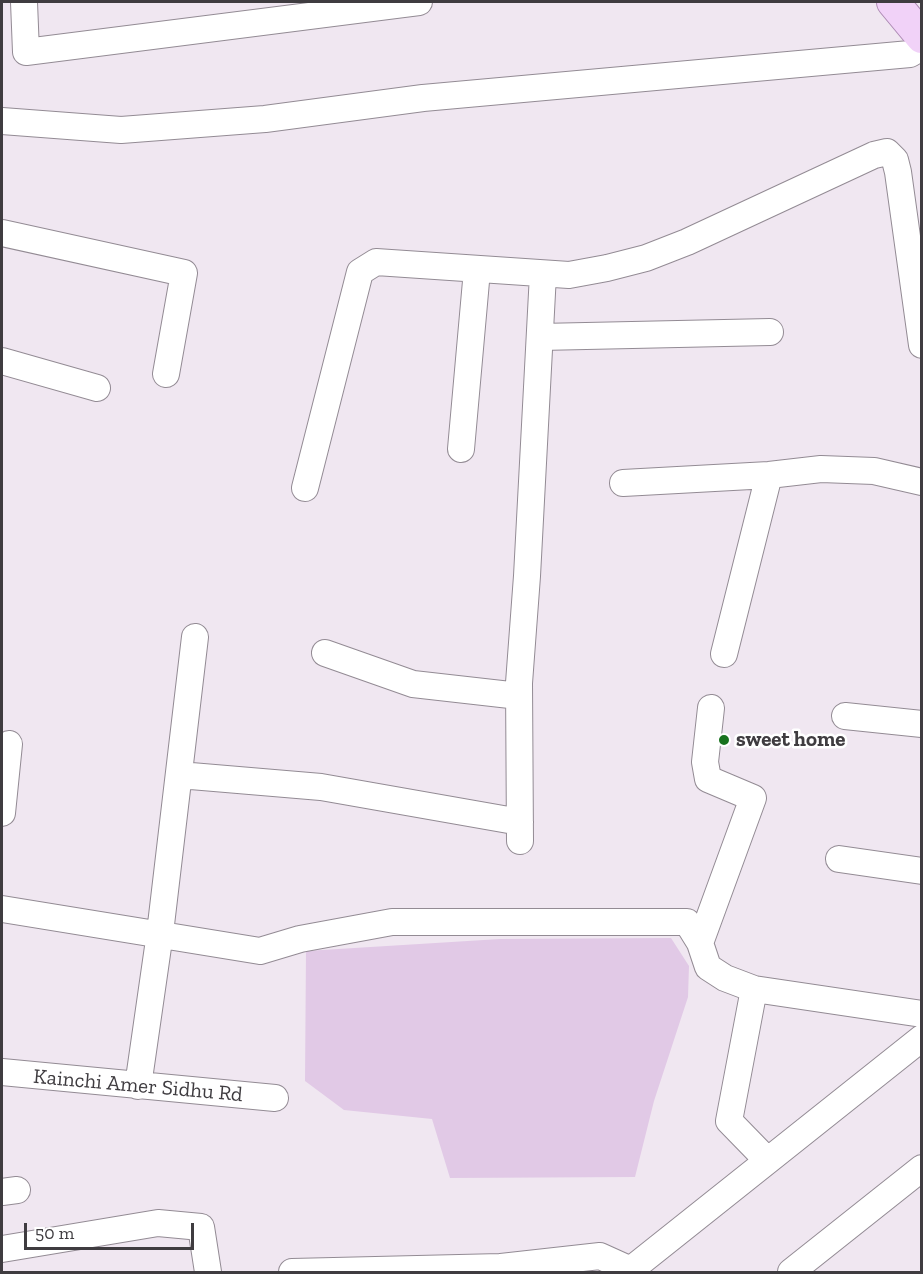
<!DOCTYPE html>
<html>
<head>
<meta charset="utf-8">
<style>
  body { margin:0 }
  #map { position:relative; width:923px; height:1274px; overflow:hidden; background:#f0e7f1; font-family:"Zilla Slab",serif }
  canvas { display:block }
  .frame { position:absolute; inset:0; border:3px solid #3f3c40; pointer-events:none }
  .scale { position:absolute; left:24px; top:1223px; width:170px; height:27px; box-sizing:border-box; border:3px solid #3f3c40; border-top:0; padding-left:8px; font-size:18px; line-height:21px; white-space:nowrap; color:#3f3c40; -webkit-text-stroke:4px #fff; paint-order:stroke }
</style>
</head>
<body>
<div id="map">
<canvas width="923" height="1274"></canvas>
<div class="frame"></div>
<div class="scale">50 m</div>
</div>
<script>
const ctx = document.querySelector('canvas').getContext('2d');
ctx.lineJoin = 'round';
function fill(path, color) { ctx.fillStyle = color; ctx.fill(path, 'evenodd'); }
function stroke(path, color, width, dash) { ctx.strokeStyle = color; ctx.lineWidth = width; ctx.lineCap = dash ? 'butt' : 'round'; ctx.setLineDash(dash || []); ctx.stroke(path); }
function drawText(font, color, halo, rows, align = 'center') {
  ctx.font = font + ' "Zilla Slab",serif'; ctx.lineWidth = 5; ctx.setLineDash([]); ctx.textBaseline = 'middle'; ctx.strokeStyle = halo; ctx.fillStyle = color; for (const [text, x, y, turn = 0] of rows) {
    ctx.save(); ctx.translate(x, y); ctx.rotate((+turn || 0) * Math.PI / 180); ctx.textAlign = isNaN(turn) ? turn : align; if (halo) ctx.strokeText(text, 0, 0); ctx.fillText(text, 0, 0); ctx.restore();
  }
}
fill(new Path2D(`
  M671 938 689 966 688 997 654 1101 635 1177 450 1178 432 1119 344 1110 305 1081 306 951 500 939Z`), '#e1c9e6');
const minor = new Path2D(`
  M24 2 26 52 419 2
  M2 121 121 130 265 119 423 98 910 54 922 47
  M2 233 184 273 166 374
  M540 337 770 332
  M2 361 97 388
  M461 449 477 270
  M623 483 769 475 821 469 874 471 922 482
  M305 488 360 272 376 262 569 275 607 268 646 258 687 242 874 155 887 152 895 160 898 172 922 345
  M325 653 413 684 519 696
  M724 654 769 475
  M845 716 922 724
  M179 775 321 787 520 822
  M2 813 9 744
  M520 841 519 683 527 576 543 274
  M839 859 922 871
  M2 909 260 951 300 939 392 922H687L700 943 708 967 725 978 754 989 922 1014
  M700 943 753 798 708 779 705 762 711 708
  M754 989 729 1121 767 1160
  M2 1072 275 1098
  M138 1086 160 933 195 637
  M2 1192 17 1190
  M2 1249 158 1223 201 1227 208 1272
  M292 1272 501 1267
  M502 1272 501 1267 600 1256 631 1270
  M628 1272 922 1038
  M791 1272 922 1168`);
const major = new Path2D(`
  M893 2 922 37`);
stroke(minor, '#938b94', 28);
stroke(major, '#ad8ab4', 34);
stroke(minor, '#fff', 26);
stroke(major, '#f1d2f8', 32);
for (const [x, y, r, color] of [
  [724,740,6,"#18721e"]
]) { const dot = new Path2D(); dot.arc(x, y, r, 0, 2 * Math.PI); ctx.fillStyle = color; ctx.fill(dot); stroke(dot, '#fff', 2); }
drawText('bold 21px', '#3f3c40', '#fff', [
  ["sweet home",736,740]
], 'left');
drawText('21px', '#3f3c40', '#fff', [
  ["Kainchi Amer Sidhu Rd",138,1086,5]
]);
</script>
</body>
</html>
